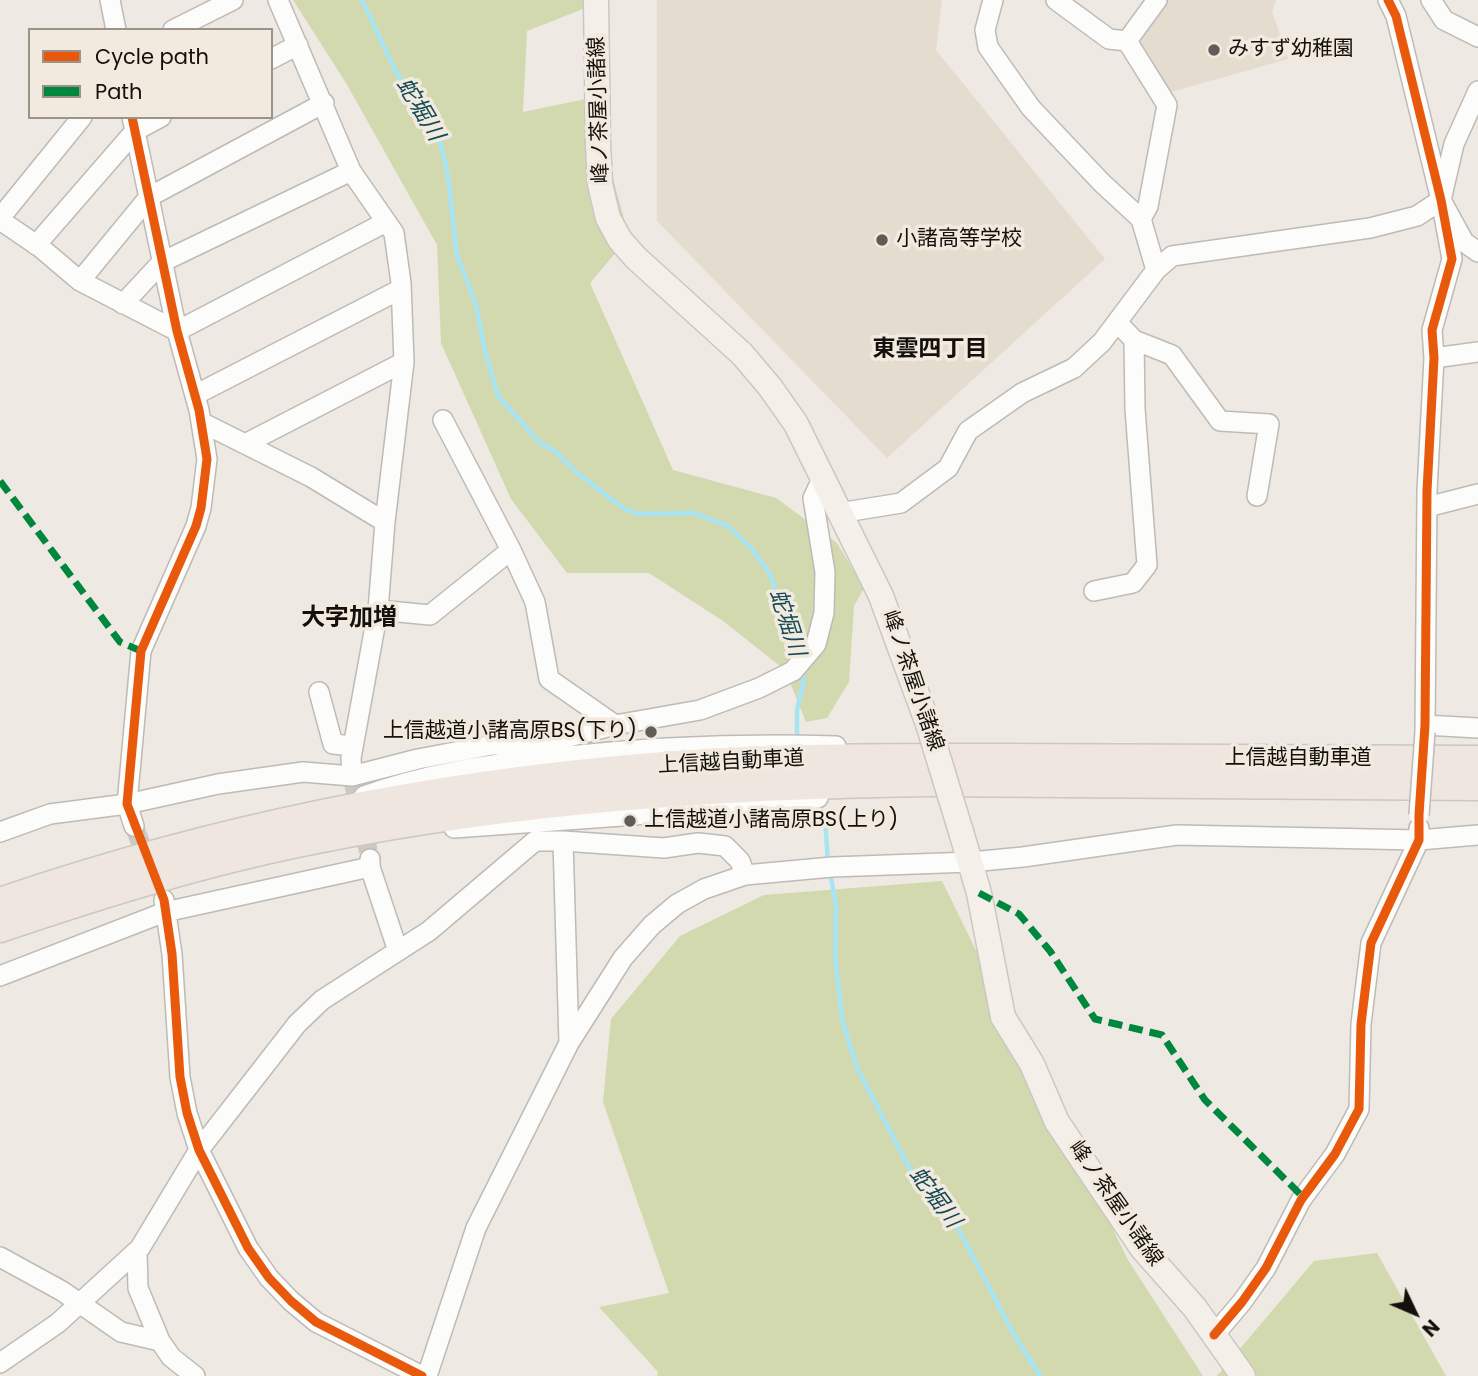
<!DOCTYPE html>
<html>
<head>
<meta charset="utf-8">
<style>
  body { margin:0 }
  #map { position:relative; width:1478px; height:1376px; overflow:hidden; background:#eee9e2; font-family:Poppins,sans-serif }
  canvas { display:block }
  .legend { position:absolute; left:28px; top:28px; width:245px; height:91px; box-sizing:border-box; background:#f2eade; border:2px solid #99938a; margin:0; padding:9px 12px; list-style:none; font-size:21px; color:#14110d }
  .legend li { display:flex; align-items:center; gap:14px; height:35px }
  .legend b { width:35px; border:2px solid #99938a }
  .north { position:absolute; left:1380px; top:1278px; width:70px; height:70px; -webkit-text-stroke:5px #f2eade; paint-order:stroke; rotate:134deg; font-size:19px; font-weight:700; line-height:28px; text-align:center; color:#14110d }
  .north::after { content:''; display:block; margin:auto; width:24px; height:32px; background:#14110d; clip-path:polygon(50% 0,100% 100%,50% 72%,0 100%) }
</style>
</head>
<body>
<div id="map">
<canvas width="1478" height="1376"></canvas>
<ul class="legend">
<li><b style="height:9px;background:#e8590c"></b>Cycle path</li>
<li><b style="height:9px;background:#00873e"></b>Path</li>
</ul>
<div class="north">N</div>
</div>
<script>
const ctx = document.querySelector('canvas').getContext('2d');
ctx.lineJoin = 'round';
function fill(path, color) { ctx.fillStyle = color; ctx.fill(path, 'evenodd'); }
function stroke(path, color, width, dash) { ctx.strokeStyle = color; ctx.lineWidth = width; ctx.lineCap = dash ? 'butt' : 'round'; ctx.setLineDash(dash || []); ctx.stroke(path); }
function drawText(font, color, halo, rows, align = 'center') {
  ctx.font = font + ' Poppins,"Noto Sans JP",sans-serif'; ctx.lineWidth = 7; ctx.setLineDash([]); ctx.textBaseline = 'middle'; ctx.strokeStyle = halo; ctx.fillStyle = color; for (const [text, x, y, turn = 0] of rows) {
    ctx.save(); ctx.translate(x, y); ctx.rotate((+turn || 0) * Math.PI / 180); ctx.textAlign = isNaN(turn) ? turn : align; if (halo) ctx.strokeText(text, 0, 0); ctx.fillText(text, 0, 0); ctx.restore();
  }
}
fill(new Path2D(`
  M657 0H942L936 50 1105 259 887 458 657 221Z
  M1166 0H1276L1272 11 1288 59 1171 92 1136 41Z`), '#e4dccf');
fill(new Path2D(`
  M293 0H606L527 31 523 112 591 98 629 237 590 283 673 470 776 498 837 543 864 588 854 606 849 682 827 718 806 722 785 670 723 621 649 573H567L511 499 441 343 437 245 346 83Z
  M942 881 1128 1260 1203 1376H657L658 1372 599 1307 669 1293 603 1102 611 1019 680 936 764 895Z
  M1377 1253 1446 1376H1217L1314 1261Z`), '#d2d9af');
stroke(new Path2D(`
  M362 0 395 70 441 145 448 176 457 255 476 305 485 351 498 396 540 443 555 451 575 471 623 508 638 514 695 513 728 526 752 549 770 574 797 657
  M797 740V710L804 679 801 669
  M818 804 825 818 828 863
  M830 872 836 906 835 957 842 1019 857 1068 912 1173 952 1217 1013 1333 1040 1376`), '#a8e5f4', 4.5);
stroke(new Path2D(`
  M352 776 370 859
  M134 826 150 867`), '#cdc9c2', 19, [19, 10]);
const minor = new Path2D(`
  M110 0 116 30
  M278 0 351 171 394 233 401 283 404 362 385 522 378 610 351 758 352 776
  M993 0 985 30 988 47 1031 108 1102 183 1141 219 1156 270
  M1056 0 1109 39 1127 41
  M1388 0 1396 16 1441 200 1452 259 1432 330 1434 358 1427 491 1425 732
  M1431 0 1444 20 1478 37
  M173 30 233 0
  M1127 41 1167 105 1148 206 1141 219
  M1127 41 1157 0
  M271 59 298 45
  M1478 91 1454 144 1441 200 1464 242 1478 252
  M132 117 177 331 199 410 207 459 201 508 196 526 141 651 127 804 134 826
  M0 218 82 117
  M0 220 41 248 80 281 177 331 386 222
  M36 245 135 131 161 117
  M80 281 149 197 324 103
  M123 304 162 262 351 171
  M1134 340 1172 355 1220 421 1269 424 1257 496
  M1434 358 1478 352
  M195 395 401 289
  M443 420 511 550
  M201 422 311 477 385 522
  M245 444 404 362
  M1427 507 1478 494
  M839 513 901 503 948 468 968 431 1022 393 1074 368 1102 342 1156 270 1172 256 1370 228 1417 216 1441 200
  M1094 591 1133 583 1147 565 1135 409 1134 340 1117 322
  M378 610 430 615 511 550 535 602 549 679 615 725
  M319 692 333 744 353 746
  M1425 725 1478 728
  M364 796C426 773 492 764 558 757 650 747 743 743 836 746
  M454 828 636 815 818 798
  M0 832 50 814 127 804 218 784 303 772 352 776 418 759 492 745 541 744 615 725 700 710 759 688 793 671 816 644 824 613 825 572 813 498 823 477
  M563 841 569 1043
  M370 859V867L398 951
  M164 900 172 954 180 1077 187 1113 199 1150 248 1248 269 1278 291 1301 316 1322 422 1376
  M0 976 165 912 370 867
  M137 1252 138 1288 160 1341
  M0 1257 62 1291 121 1332 160 1341 171 1357 195 1376
  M1214 1335 1242 1302 1266 1268 1301 1200 1335 1154 1359 1109 1361 1024 1371 943 1419 840V828
  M0 1363 58 1323 140 1248 199 1150 297 1024 322 1000 429 931 535 841H563L664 848 698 843 725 846 740 861 745 875
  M427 1376 476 1228 569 1043 623 958 652 925 677 904 704 889 745 875 832 867 971 862 1023 857 1177 835 1419 840 1478 835`);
const major = new Path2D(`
  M596 0 598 144 600 184 608 218 620 240 636 258 742 354 770 387 796 424 881 596 928 724
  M962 835 979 893 1003 1017 1032 1064 1057 1122 1142 1248 1195 1308 1243 1376`);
const highway = new Path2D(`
  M0 902C211 830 431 785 652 767 767 757 882 758 998 758 1158 758 1318 759 1478 760
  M0 928C103 893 209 860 317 839 518 799 724 785 928 782L1478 786`);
stroke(minor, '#bebab5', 22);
stroke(major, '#cac7c4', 27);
stroke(highway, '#cac7c4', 31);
stroke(minor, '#fcfcfb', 19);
stroke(major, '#f5efea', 24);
stroke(highway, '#efe6df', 28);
const minorBridge = new Path2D(`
  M1419 815 1425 732`);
const majorBridge = new Path2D(`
  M928 724 962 835`);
stroke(minorBridge, '#bebab5', 22, []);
stroke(majorBridge, '#cac7c4', 27, []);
stroke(minorBridge, '#fcfcfb', 19);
stroke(majorBridge, '#f5efea', 24);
stroke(new Path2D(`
  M0 481 120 642 141 651
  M979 893 1019 914 1050 951 1095 1019 1162 1035 1205 1100 1303 1197`), '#00873e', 7, [14, 7]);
stroke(new Path2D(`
  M132 117 177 331 199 410 207 459 201 508 196 526 141 651 127 804 164 900 172 954 180 1077 187 1113 199 1150 248 1248 269 1278 291 1301 316 1322 422 1376
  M1214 1335 1242 1302 1266 1268 1301 1200 1335 1154 1359 1109 1361 1024 1371 943 1419 840V815L1425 725 1427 491 1434 358 1432 330 1452 259 1441 200 1396 16 1388 0`), '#e8590c', 9);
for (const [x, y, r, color] of [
  [1214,50,7,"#605d58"],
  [882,240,7,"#605d58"],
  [651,732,7,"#605d58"],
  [630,821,7,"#605d58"]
]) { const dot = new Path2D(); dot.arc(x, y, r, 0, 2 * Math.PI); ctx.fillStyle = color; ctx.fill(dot); stroke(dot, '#f2eade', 2.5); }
drawText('21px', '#14110d', '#f2eade', [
  ["みすず幼稚園",1228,50],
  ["小諸高等学校",896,240],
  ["上信越道小諸高原BS(下り)",637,732,"right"],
  ["上信越道小諸高原BS(上り)",644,821]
], 'left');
drawText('21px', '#14110d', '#f2eade', [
  ["峰ノ茶屋小諸線",600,110,-92],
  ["峰ノ茶屋小諸線",912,681,71],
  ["上信越自動車道",1298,759],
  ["上信越自動車道",731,763,-3],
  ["峰ノ茶屋小諸線",1115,1204,55]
]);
drawText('italic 23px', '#144956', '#f2eade', [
  ["蛇堀川",419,110,59],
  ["蛇堀川",786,623,72],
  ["蛇堀川",934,1198,53]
]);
drawText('bold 23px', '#14110d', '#f2eade', [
  ["東雲四丁目",930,350]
]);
drawText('bold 24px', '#14110d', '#f2eade', [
  ["大字加増",349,619]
]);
</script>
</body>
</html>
